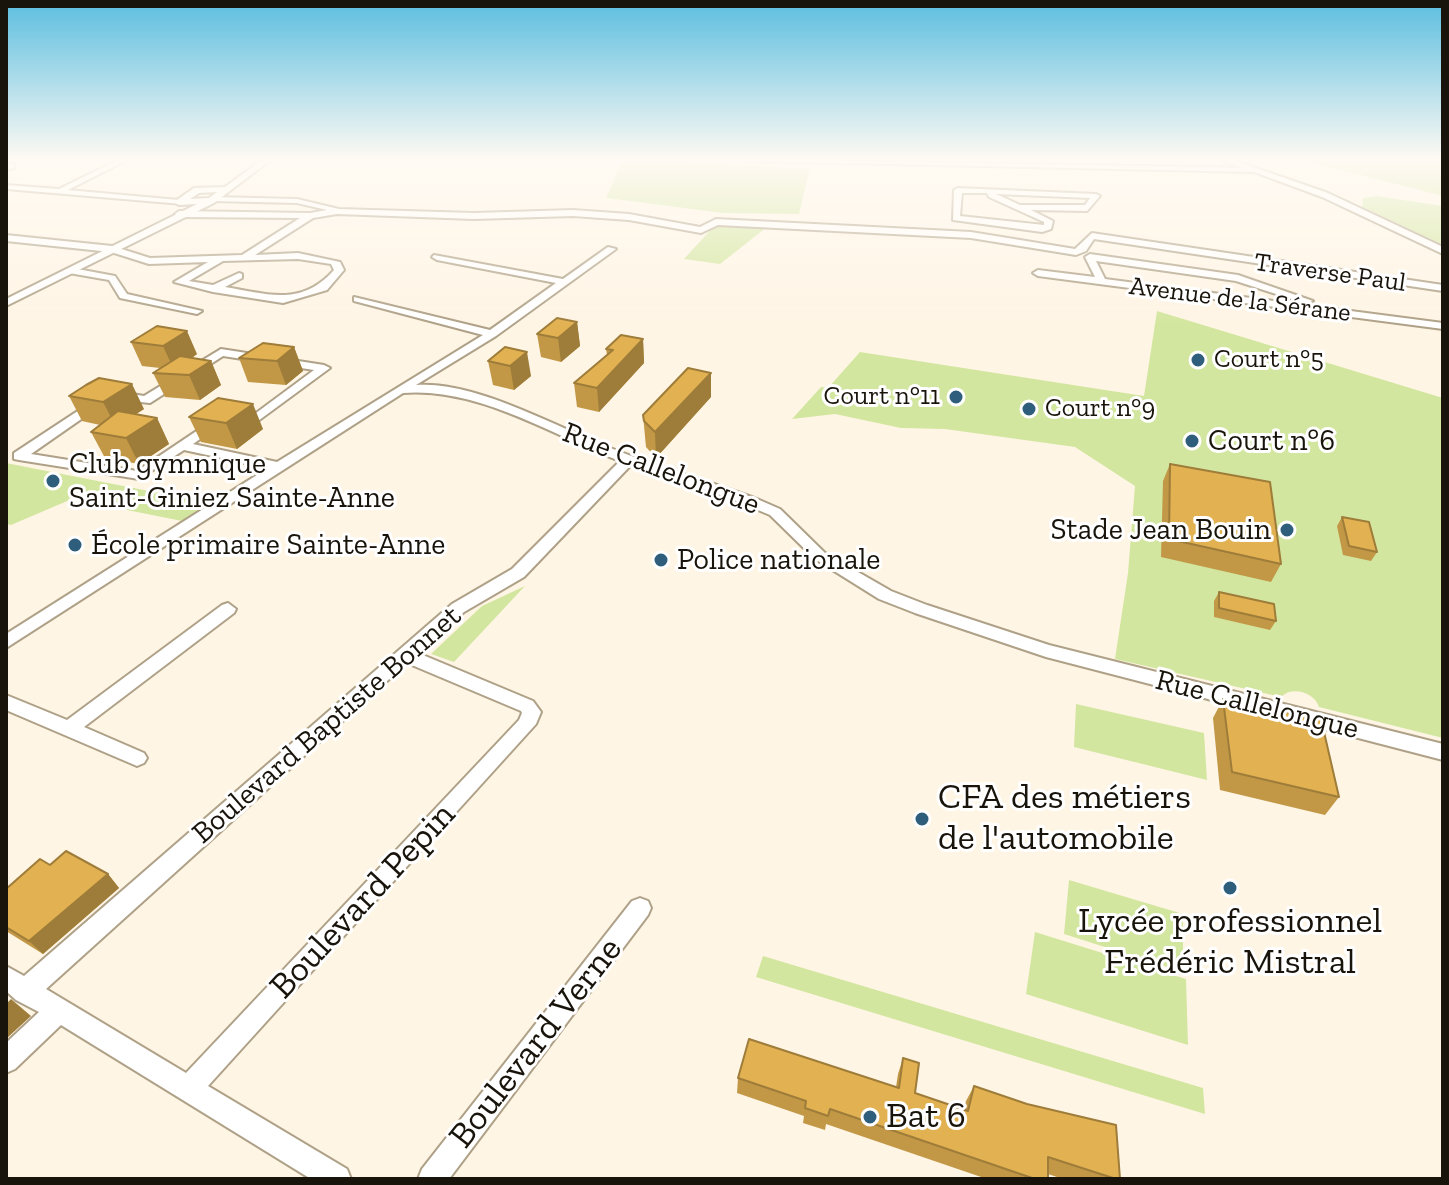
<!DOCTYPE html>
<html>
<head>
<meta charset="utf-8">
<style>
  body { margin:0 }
  #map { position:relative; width:1449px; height:1185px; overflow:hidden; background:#fff5e5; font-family:"Zilla Slab",serif }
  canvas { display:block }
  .frame { position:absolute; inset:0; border:8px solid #19140b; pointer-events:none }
</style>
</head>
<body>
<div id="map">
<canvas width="1449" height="1185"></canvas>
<div class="frame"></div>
</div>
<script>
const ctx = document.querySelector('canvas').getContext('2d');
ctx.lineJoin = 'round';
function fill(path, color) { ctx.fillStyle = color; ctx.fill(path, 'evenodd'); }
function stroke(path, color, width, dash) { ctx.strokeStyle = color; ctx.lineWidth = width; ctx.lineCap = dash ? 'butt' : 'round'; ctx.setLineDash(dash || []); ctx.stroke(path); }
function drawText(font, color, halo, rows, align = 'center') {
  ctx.font = font + ' "Zilla Slab",serif'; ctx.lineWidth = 6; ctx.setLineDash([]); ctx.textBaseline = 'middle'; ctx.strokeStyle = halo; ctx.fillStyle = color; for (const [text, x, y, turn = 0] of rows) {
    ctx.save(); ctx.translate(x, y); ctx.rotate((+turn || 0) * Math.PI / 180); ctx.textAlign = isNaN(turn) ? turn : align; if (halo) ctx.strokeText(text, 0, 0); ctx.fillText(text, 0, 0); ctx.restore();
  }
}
fill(new Path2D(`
  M1298 159H1443V196Z
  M622 161C685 161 747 167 810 168L799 214 723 213 606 198Z
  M1377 196 1443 206V245L1362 207 1363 198Z
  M717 223 767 227 720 264 684 259Z
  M1157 311 1443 398V738L1319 707C1314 692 1292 686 1281 697L1115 659 1128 573 1135 486 1075 447 945 429 901 428 835 414 792 419 821 387 828 388 860 352 1144 396Z
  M6 463 210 503 182 521 72 499 11 525 6 524Z
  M525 586 454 662 431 654 482 606Z
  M1076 704 1204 733 1207 780 1074 747Z
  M1069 880 1183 914V972L1064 934Z
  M1035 932 1186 979 1188 1045 1026 994Z
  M763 956 1203 1088 1205 1114 756 977Z`), '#d3e69f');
const minor = new Path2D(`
  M120 159H129L68 190 179 200 182 204 6 189V185L59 189Z
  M745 159 1254 168 1258 170 1254 172 749 161Z
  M14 164V168L6 170V165Z
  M958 188 1096 194 1100 196 1087 211 1031 210 1053 221 1051 229 1042 232 953 220 954 190ZM962 193H987L989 197 1044 222V225L960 216ZM996 194 1090 198 1085 205H1020Z
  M214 197 297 199 339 209 474 213 573 210 629 214 700 227 716 219 971 232 1075 249 1092 233 1443 285V291L1094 239 1086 251 1076 255 971 238 718 225 701 233 629 220 573 216 474 219 337 214 313 218 255 255 298 253 340 262 344 270 327 290 283 303 213 292 174 282 208 262 149 264 111 252 6 241V235L112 246 150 258 242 255 300 218 179 217 175 214 179 211 310 213 327 210 297 203 211 201ZM298 259 331 264 334 270C301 307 268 294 225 287L242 278V274L239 273 213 285 189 281 223 261Z
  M608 247 616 249 496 336 416 385C475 380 558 428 613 449 660 468 709 481 757 499L780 509 825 553 891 591 927 605 1049 645 1443 744V760L1046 657 915 613 879 599 815 559 770 515 729 498 631 465 524 577 464 612 418 653 533 701 541 712 536 724 208 1086 347 1169 351 1179H311L61 1025 15 1069 6 1073V1043L39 1012 16 1000 6 991V966L24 976 452 604 512 569 620 461C551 435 479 387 403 393L6 648V634L268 468 184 450 139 479 19 460 14 459V453L96 399 100 400V406L31 454 137 471 213 420 219 424 217 427 193 444 277 462 483 335 354 301V297L490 330 556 283 437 260 432 257 434 255 563 279ZM407 663 521 711 522 713 519 720 186 1073 46 989Z
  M1090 254 1238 275 1313 301 1304 303 1236 281 1096 261 1105 279 1443 323V329L1038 276 1033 273 1038 270 1095 277 1085 257Z
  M72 268 115 276 127 294 202 311 197 314 120 298 109 280 69 273V269Z
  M221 349 324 365 330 368 258 421 230 412 236 408 256 413 314 370 223 356 150 403 120 400 114 396 120 392 144 396Z
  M228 603 236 609 234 613 84 727 144 753 147 758 144 763 137 766 130 763 6 710V695L67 720 222 605Z
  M640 898 648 901 651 908 648 915 449 1179H418L422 1169 632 901Z`);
const tertiary = new Path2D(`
  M263 159H272L214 203 6 306V299L197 204 179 205 174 202 194 188 225 187ZM217 192 209 198 190 199 199 193Z
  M1219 159H1230L1328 193 1443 247V254L1322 197Z`);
stroke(minor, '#afa187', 4);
stroke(tertiary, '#afa187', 4);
fill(minor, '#fff');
fill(tertiary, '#fff');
fill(new Path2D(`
  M577 322 580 346 561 362 541 357 537 334Z
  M157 326 197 354 192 358 211 361 221 385 200 400 165 397 153 373 160 368 142 366 131 342Z
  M643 339 644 363 599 412 577 407 574 383 607 355 606 349Z
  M294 347 303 371 286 385 248 382 239 358Z
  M505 347 531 376 514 390 493 385 488 361Z
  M69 396 144 409 136 414 157 418 169 444 139 464 105 458 91 432 100 425 82 421Z
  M711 397 656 458 646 447 643 415Z
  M189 417 263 429 237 449 201 442Z
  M1170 464 1281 564 1271 582 1161 557 1163 481Z
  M1342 517 1377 552 1371 561 1343 555 1337 526Z
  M1219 592 1276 621 1270 630 1214 617V601Z
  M1223 699 1339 797 1325 815 1220 790 1213 718Z
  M50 865 108 874 119 888 43 954 6 931V889Z
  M903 1058 915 1093 964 1110 966 1101 974 1086 1120 1179H1063L1048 1174V1179H987L826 1124 825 1130 803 1123 804 1116 737 1093 738 1078 896 1087 898 1074Z`), '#c29847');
fill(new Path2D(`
  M577 322 580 346 561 362 558 338Z
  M187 331 197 354 174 370 163 346Z
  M643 339 644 363 599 412 597 388Z
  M294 347 303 371 286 385 277 361Z
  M527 352 531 376 514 390 510 366Z
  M211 361 221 385 200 400 189 375Z
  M711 373V397L656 458 655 432Z
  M132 384 144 409 116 427 103 402Z
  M253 404 263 429 237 449 226 423Z
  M157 418 169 444 139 464 126 438Z
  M108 874 119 888 43 954 29 941Z
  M11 999 31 1016 6 1039V1004Z`), '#9e7c39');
const building = new Path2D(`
  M557 318 577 322 558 338 537 334Z
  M157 326 187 331 163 346 131 342Z
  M621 335 643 339 597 388 574 383 613 350 606 349Z
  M263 343 294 347 277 361 239 358Z
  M505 347 527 352 510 366 488 361Z
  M180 356 211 361 189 375 153 373Z
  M688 368 711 373 655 432 644 421 643 415Z
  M99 378 132 384 103 402 69 396 86 385Z
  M218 398 253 404 226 423 189 417Z
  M118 411 157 418 126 438 91 432Z
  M1170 464 1270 482 1281 564 1169 539Z
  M1342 517 1369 522 1377 552 1349 546Z
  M1219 592 1274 604 1276 621 1219 608Z
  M1223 699 1321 719 1339 797 1232 772Z
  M66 851 108 874 29 941 6 927V889L40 859 50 865Z
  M749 1039 899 1088 903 1058 919 1063 915 1093 968 1111 974 1086 1027 1104 1116 1125 1120 1179H1116L1048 1157V1179H1035L830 1109 828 1116 805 1108 806 1101 738 1078Z`);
fill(building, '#e2b152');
stroke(building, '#9e7c39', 2);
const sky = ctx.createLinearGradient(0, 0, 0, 325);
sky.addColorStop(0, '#5bbee0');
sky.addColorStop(0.49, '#fffaf3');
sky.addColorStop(1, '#fffaf300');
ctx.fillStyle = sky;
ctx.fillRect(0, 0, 1449, 325);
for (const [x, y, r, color] of [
  [1198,360,8,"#2e5e7c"],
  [956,397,8,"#2e5e7c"],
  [1029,409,8,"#2e5e7c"],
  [1192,441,8,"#2e5e7c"],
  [53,481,8,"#2e5e7c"],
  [1287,530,8,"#2e5e7c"],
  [75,545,8,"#2e5e7c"],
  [661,560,8,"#2e5e7c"],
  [922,819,8,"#2e5e7c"],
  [1230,888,8,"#2e5e7c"],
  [870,1117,8,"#2e5e7c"]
]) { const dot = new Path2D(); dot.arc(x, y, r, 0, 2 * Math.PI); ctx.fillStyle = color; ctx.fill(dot); stroke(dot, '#fff', 3); }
drawText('26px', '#19140b', '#fff', [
  ["Traverse Paul",1330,273,8],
  ["Avenue de la Sérane",1240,300,7]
]);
drawText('26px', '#19140b', '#fff', [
  ["Court n°5",1214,360],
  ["Court n°11",940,397,"right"],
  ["Court n°9",1045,409]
], 'left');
drawText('30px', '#19140b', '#fff', [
  ["Court n°6",1208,441],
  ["Club gymnique",69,464],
  ["Saint-Giniez Sainte-Anne",69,498],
  ["Stade Jean Bouin",1271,530,"right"],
  ["École primaire Sainte-Anne",91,545],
  ["Police nationale",677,560]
], 'left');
drawText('30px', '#19140b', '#fff', [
  ["Rue Callelongue",661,469,21],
  ["Rue Callelongue",1257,705,14],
  ["Boulevard Baptiste Bonnet",327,725,-41]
]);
drawText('36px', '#19140b', '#fff', [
  ["CFA des métiers",938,798],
  ["de l'automobile",938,839],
  ["Lycée professionnel",1230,922,"center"],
  ["Frédéric Mistral",1230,963,"center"],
  ["Bat 6",886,1117]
], 'left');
drawText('36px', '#19140b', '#fff', [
  ["Boulevard Pepin",363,901,-47],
  ["Boulevard Verne",536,1043,-52]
]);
</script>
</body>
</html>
